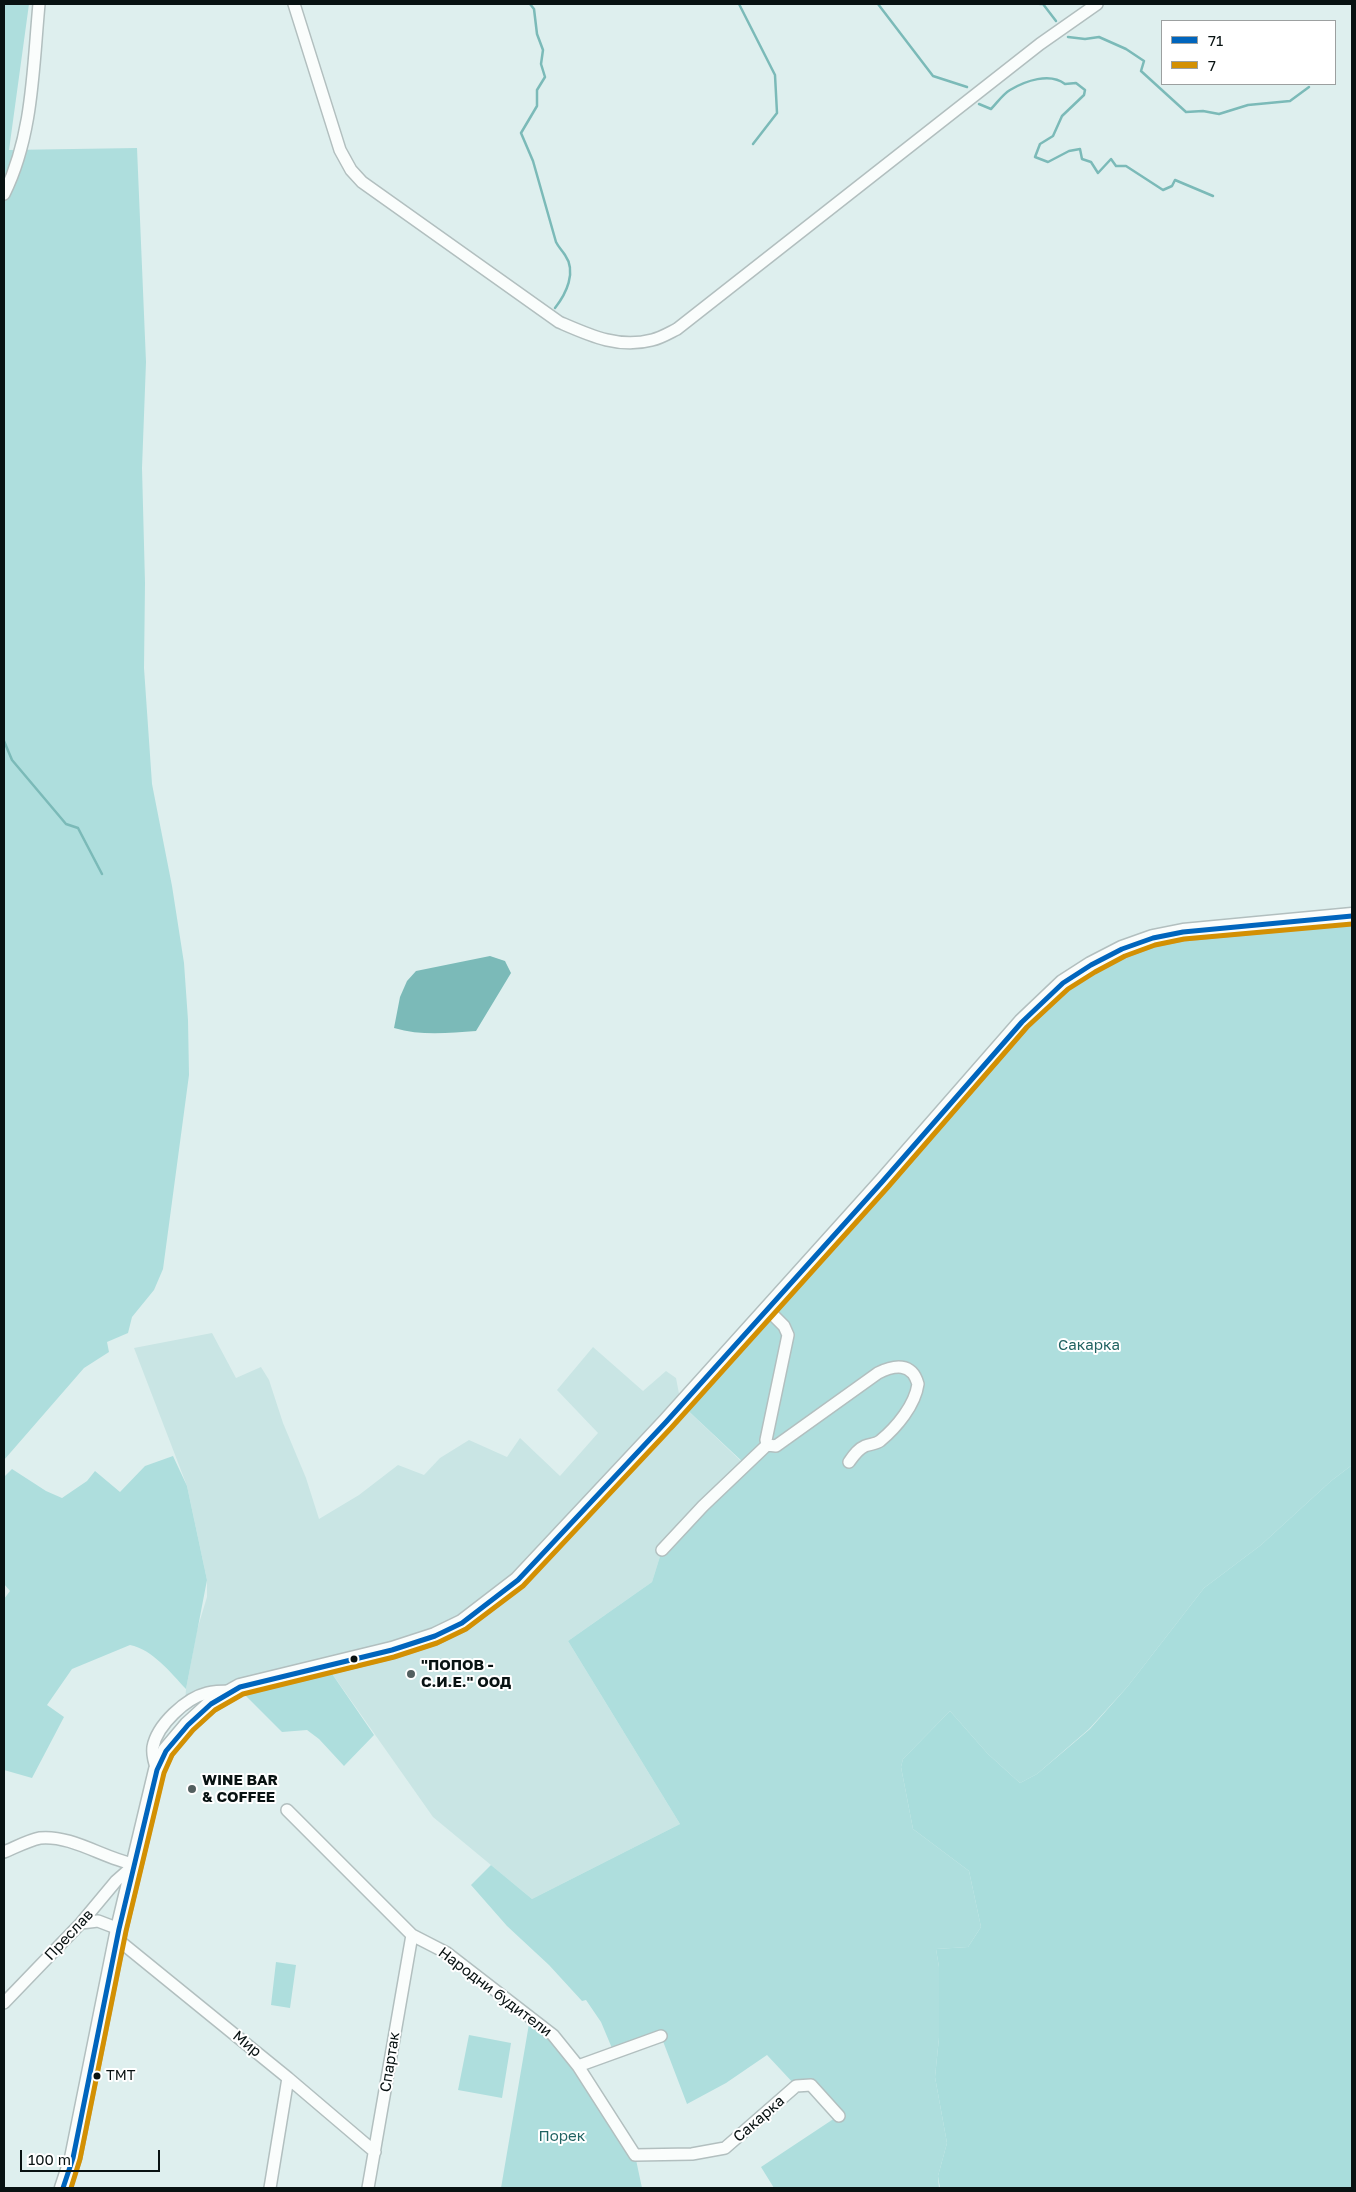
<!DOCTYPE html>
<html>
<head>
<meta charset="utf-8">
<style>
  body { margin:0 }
  #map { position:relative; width:1356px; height:2192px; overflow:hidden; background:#deefee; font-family:"Golos Text",sans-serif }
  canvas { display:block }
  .frame { position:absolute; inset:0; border:5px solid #081212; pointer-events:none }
  .legend { position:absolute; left:1161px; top:20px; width:175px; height:65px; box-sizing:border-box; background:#fff; border:1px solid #9ca0a0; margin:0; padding:6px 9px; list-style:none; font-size:15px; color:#081212 }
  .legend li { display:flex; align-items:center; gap:10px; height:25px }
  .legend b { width:25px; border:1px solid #9ca0a0 }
  .scale { position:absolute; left:20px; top:2150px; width:140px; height:22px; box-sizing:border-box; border:2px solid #081212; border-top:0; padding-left:6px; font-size:15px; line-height:18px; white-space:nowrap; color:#081212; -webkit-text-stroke:4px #fff; paint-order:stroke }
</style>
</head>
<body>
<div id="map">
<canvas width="1356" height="2192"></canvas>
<div class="frame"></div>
<ul class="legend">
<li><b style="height:6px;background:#0065bd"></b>71</li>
<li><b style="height:6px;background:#d39003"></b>7</li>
</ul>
<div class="scale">100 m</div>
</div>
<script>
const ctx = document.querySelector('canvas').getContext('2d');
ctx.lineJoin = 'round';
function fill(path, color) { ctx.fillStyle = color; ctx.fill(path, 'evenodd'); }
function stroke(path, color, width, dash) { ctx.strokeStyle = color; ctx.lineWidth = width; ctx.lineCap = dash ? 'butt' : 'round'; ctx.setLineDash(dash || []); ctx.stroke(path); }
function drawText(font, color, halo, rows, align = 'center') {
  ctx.font = font + ' "Golos Text",sans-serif'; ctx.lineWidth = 4; ctx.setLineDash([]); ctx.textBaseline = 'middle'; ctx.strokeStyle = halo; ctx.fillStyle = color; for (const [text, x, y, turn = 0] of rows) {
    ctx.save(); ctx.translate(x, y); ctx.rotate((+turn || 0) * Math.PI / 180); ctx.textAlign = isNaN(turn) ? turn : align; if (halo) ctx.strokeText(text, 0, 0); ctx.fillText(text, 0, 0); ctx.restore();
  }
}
fill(new Path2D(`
  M212 1333 236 1378 261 1367 269 1380 283 1423 306 1478 319 1519 359 1495 398 1465 424 1475 440 1458 469 1440 507 1457 520 1438 560 1476 598 1433 557 1390 593 1347 643 1391 666 1371 676 1378 681 1404 746 1466 662 1550 652 1582 568 1641 680 1824 532 1899 433 1817 326 1665 185 1705 186 1689 197 1630 207 1597V1580L187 1486 134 1348Z`), '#c9e5e4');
fill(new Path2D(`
  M4 4H29L9 150 137 148 146 362 142 468 145 583 144 668 152 784 172 886 184 963 188 1020 189 1075 163 1269 154 1290 132 1317 128 1333 107 1342 109 1352 84 1368 4 1460Z
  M1352 916V1465L1331 1481 1261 1545 1204 1588 1128 1686 1089 1729 1037 1774 1020 1783 988 1754 950 1711 903 1759 901 1767 913 1829 969 1871 981 1927 968 1947 936 1949 939 1967V2038L935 2077 947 2143 938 2176 939 2188H774L761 2167 838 2116 811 2085 796 2086 767 2055 726 2083 687 2104 661 2036 614 2053 601 2022 586 2000 582 2001 549 1965 507 1926 471 1885 491 1865 532 1899 680 1824 568 1641 652 1582 662 1550 746 1465 681 1404 1063 983 1153 938Z
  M173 1456 187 1486 207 1580 186 1689C171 1673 152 1649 130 1645L72 1669 47 1705 64 1717 32 1778 4 1770V1599L10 1591 4 1584V1477L12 1469 46 1491 62 1498 87 1481 95 1471 120 1492 145 1466Z
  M326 1665 374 1735 344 1766 319 1739 307 1730 282 1732 243 1693Z
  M276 1962 296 1965 290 2008 271 2005Z
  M530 2018 553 2035 635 2155 642 2188H501Z
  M469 2035 511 2043 502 2098 458 2090Z`), '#aededd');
fill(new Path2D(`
  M1352 1465V2188H940L938 2176 947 2143 935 2077 939 2038V1967L936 1949 968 1947 981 1927 969 1871 913 1829 901 1767 903 1759 950 1711 988 1754 1020 1783 1037 1774 1090 1729 1128 1686 1204 1588 1261 1545 1331 1481Z`), '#a9dddc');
fill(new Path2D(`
  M490 956 505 961 511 973 476 1031C448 1033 421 1036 394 1028L400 997 407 981 416 971Z`), '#7bbab8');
stroke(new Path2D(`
  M530 4 534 9 537 34 543 50 541 64 545 77 537 90V106L521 133 533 161 556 242C559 248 562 250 565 255 577 272 566 294 555 308
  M739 4 775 75 777 113 753 144
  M878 4 933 76 967 87
  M1040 4H1043L1056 21
  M1068 37 1085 39 1099 37 1126 49 1144 61 1141 71 1186 112 1203 111 1219 114 1248 105 1290 101 1309 87
  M979 104 991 109C997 103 1003 94 1010 90 1025 81 1050 72 1065 84L1076 83 1085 90 1084 95 1062 116 1053 136 1040 144 1035 157 1048 162 1069 151 1080 149 1082 159 1091 162 1098 173 1111 159 1116 166H1126L1163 190 1172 186 1175 180 1213 196
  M4 741 12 760 66 824 78 828 102 874`), '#7bbab8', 2.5);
const street = new Path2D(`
  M294 4 340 150 351 170 362 182 559 322C589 335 618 349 652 340 661 338 669 333 677 329L1040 44 1097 4
  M4 194C33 136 33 67 39 4
  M766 1308 784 1326 788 1335 766 1440 767 1445
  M767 1445 776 1446 878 1373C894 1365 912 1362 918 1384 915 1405 897 1427 880 1441 876 1444 870 1444 865 1446 858 1449 854 1455 849 1462
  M662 1550 703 1506 767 1445
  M157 1770C154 1762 152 1755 153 1747 157 1725 186 1698 207 1693 215 1691 223 1691 231 1691
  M287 1810 412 1935 447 1953 553 2035 578 2066 635 2155 692 2154 725 2148 796 2086 811 2085 839 2116
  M4 1852C14 1848 29 1840 40 1838 72 1835 103 1858 133 1864
  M81 1923 98 1921 119 1929
  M117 1939 288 2078 375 2152
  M4 2003 81 1923 116 1881 133 1866
  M578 2066 661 2036
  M270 2188 288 2078
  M368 2188 412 1935`);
const secondary = new Path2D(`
  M63 2188 73 2158 119 1929 157 1770 166 1751 188 1725 211 1704 233 1691 240 1687 392 1650 435 1636 462 1623 518 1580 666 1422 882 1182 1022 1022 1063 983 1091 965 1122 949 1153 938 1183 932 1352 916`);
stroke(street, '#b2bfbf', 14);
stroke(secondary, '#b2bfbf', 19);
stroke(street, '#fafdfc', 11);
stroke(secondary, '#fafdfc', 16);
stroke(new Path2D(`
  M63 2188 73 2158 119 1929 157 1770 166 1751 188 1725 211 1704 240 1687 392 1650 435 1636 462 1623 518 1580 666 1422 882 1182 1022 1022 1063 983 1091 965 1122 949 1153 938 1183 932 1352 916`), '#0065bd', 5);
stroke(new Path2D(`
  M71 2188 80 2159 126 1931 164 1773 172 1755 193 1730 215 1710 243 1694 394 1657 437 1643 466 1629 523 1586 672 1427 888 1187 1027 1027 1068 989 1095 972 1125 956 1155 945 1184 939 1352 924`), '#d39003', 5);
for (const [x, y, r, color] of [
  [354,1659,4.5,"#081212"],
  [411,1674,5,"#535f5f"],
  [192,1789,5,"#535f5f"],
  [97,2076,4.5,"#081212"]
]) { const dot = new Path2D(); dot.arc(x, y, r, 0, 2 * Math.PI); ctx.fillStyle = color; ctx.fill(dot); stroke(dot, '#fff', 2); }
drawText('14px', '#081212', '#fff', [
  ["ТМТ",106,2076]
], 'left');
drawText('15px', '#216362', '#fff', [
  ["Сакарка",1089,1345],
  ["Порек",562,2136]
]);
drawText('bold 15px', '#081212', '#fff', [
  ["\"ПОПОВ -",421,1665],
  ["С.И.Е.\" ООД",421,1682],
  ["WINE BAR",202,1780],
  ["& COFFEE",202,1797]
], 'left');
drawText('15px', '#081212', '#fff', [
  ["Преслав",69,1935,-47],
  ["Народни будители",495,1992,37],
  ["Мир",247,2044,39],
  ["Спартак",390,2062,-81],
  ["Сакарка",759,2119,-41]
]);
</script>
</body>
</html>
